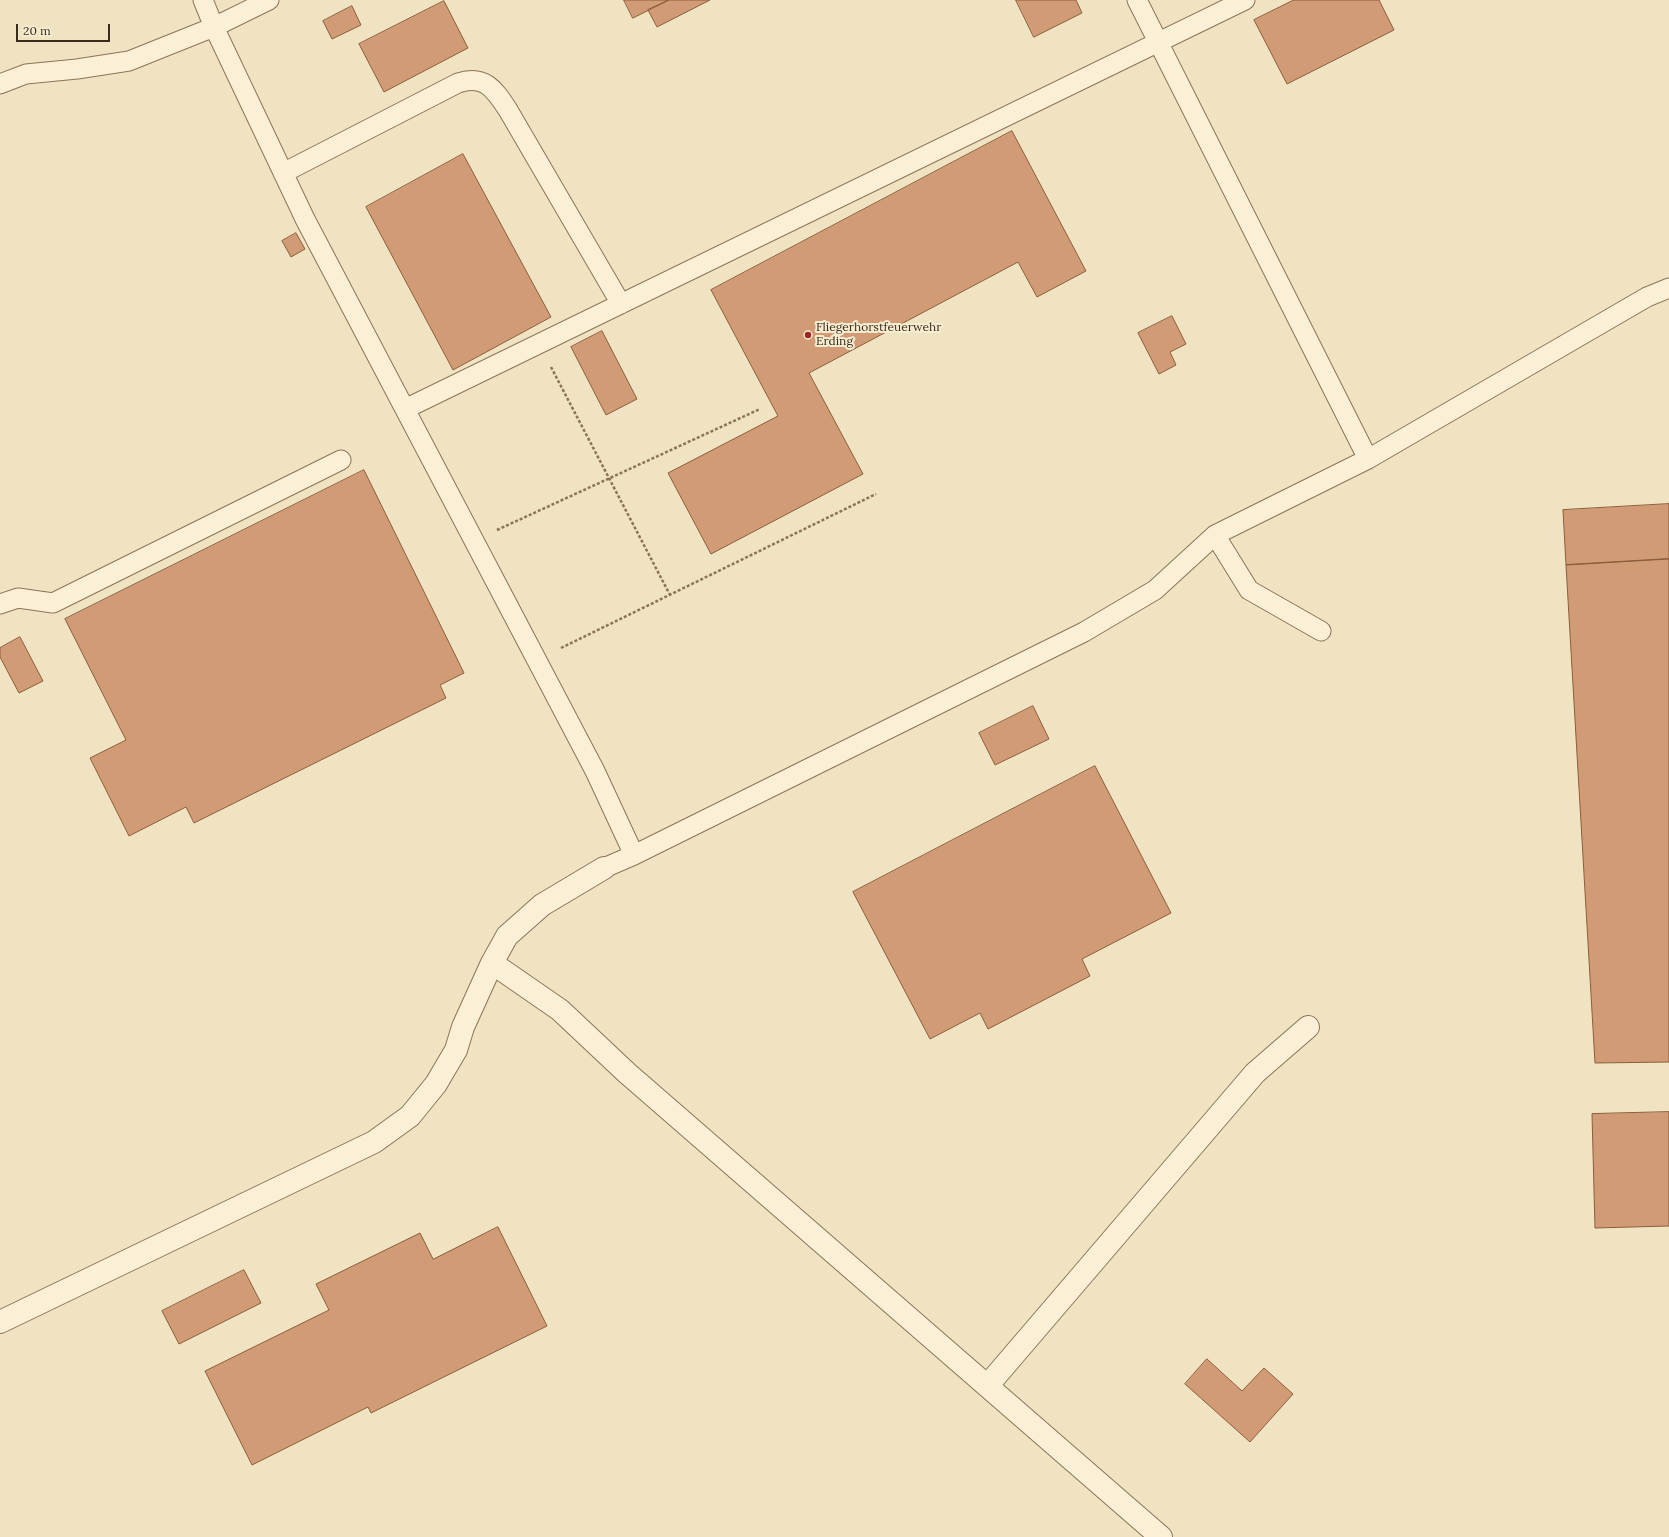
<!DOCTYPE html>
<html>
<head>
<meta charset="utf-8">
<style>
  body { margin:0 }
  #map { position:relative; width:1669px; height:1537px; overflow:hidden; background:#f0e3c1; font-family:Lora,serif }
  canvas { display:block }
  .scale { position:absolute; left:16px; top:24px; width:94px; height:18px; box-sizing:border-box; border:2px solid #3a2b1d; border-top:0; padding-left:5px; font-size:12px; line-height:14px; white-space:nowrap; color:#3a2b1d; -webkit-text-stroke:3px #f7edd1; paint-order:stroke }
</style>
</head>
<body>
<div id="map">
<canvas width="1669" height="1537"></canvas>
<div class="scale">20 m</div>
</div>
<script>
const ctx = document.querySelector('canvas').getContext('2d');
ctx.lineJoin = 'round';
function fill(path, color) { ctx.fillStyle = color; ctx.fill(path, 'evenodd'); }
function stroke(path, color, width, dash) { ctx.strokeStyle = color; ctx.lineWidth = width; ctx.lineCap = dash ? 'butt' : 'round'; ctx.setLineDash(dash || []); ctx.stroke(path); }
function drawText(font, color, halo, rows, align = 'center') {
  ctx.font = font + ' Lora,serif'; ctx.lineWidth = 4; ctx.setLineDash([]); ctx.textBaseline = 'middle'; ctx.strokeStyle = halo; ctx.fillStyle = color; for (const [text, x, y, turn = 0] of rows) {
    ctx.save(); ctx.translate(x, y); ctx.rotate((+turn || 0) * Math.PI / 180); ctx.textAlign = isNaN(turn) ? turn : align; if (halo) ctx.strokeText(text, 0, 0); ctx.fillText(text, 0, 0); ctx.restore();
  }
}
const building = new Path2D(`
  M624 0H669L633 18Z
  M669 0H710L657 27 648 10Z
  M1016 0H1076L1082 13 1034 37Z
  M1294 0H1379L1394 30 1287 84 1254 20Z
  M444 1 468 48 384 92 359 44Z
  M352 6 361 25 332 39 323 21Z
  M1012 131 1086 271 1037 297 1018 262 809 373 863 474 711 554 668 473 778 416 711 290Z
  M463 154 551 317 453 370 366 207Z
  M296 233 305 249 291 257 282 241Z
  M1172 316 1186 344 1170 352 1176 365 1159 374 1138 333Z
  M602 331 637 399 606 415 571 347Z
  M364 470 464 673 440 685 446 698 194 823 186 807 129 836 90 758 126 740 65 619Z
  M1669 504V559L1566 565 1563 510Z
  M1669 559V1062L1595 1063 1566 565Z
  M20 637 43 681 19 693 0 657V648Z
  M1033 706 1049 739 995 765 979 733Z
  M1095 766 1171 913 1082 959 1090 976 988 1029 980 1013 930 1039 853 892Z
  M1669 1112V1226L1595 1228 1592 1114Z
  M498 1227 547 1326 371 1413 368 1407 252 1465 205 1371 329 1310 316 1284 420 1233 433 1259Z
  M244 1270 261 1303 179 1344 162 1311Z
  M1207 1359 1242 1391 1264 1368 1293 1394 1250 1442 1185 1384Z`);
fill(building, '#d19c75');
stroke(building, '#8c5d3c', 1);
const service = new Path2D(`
  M203 0 214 27 269 0
  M1137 0 1368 459
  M0 84 26 74 77 69 129 61 214 27 305 219 595 771 634 855 1084 632 1155 590 1215 535 1368 459 1647 297 1669 288
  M283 173 458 83C485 74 495 90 508 110L621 304
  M405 409 1245 0
  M1215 535 1249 590 1321 631
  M0 604 18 598 53 603 341 460
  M604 868 634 855`);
const minor = new Path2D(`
  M492 963 507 936 542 905 604 868
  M0 1322 374 1142 410 1116 436 1084 456 1050 463 1027 492 963 560 1010 627 1073 1161 1537
  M988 1385 1255 1073 1308 1027`);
stroke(service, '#8b7458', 21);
stroke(minor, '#8b7458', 24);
stroke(new Path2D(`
  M551 367 670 595
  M497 530 760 409
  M561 648 876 494`), '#8b7458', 2.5, [3, 2]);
stroke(service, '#fbf0d5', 19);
stroke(minor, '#fbf0d5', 22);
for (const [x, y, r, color] of [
  [808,335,4,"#9d2524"]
]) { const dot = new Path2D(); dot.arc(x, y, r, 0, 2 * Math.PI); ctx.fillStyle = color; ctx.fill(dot); stroke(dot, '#f7edd1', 1.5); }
drawText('12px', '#3a2b1d', '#f7edd1', [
  ["Fliegerhorstfeuerwehr",816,328],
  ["Erding",816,342]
], 'left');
</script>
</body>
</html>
